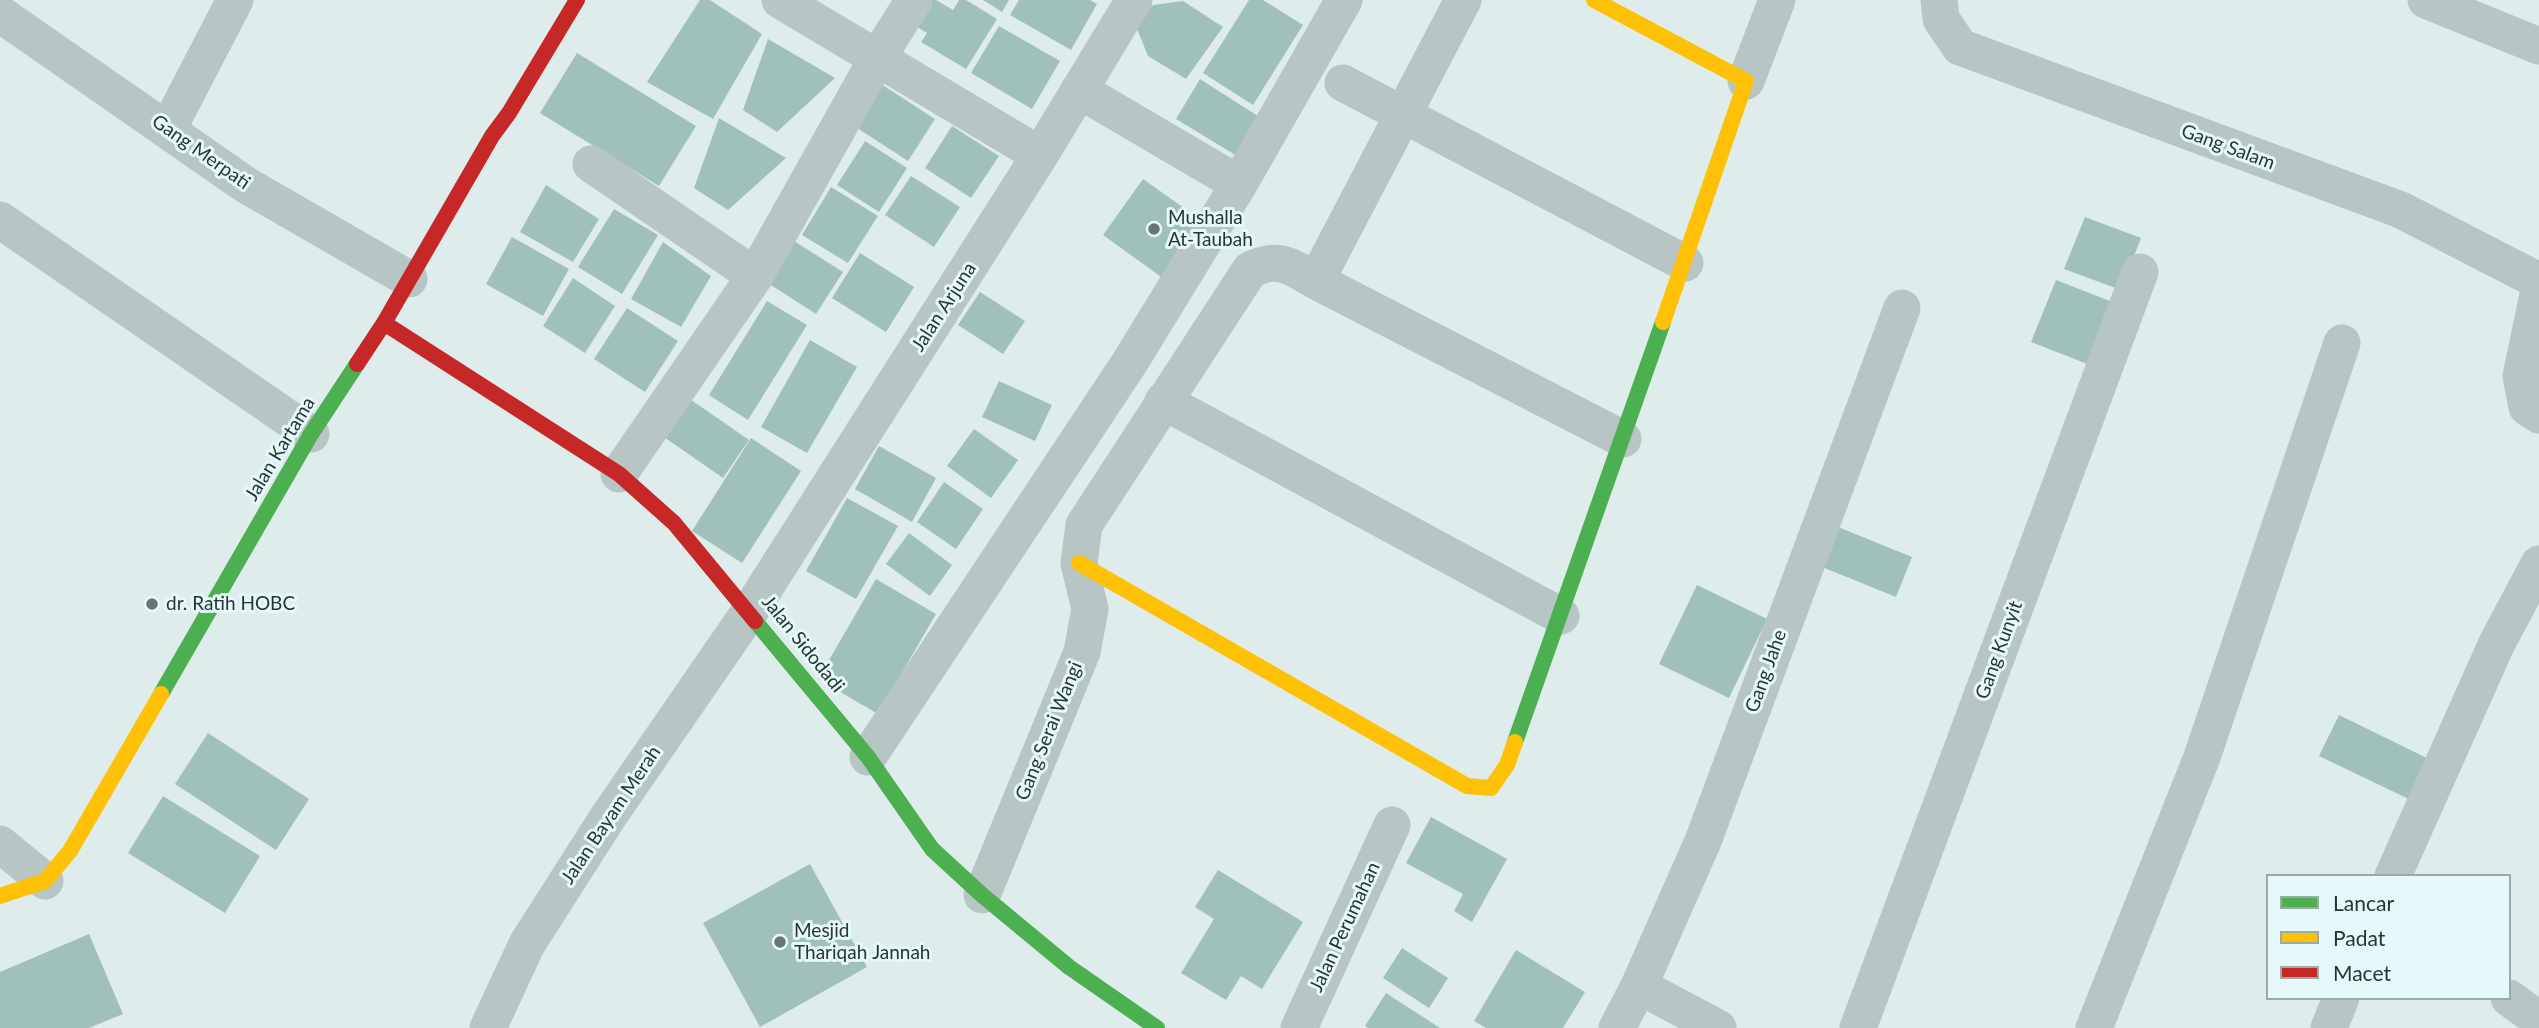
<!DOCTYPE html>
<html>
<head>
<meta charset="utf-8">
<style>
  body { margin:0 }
  #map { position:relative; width:2539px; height:1028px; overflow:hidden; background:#dfecec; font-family:Lato,sans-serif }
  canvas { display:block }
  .legend { position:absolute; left:2266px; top:874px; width:245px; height:126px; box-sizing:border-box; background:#e5f8fa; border:2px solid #9aa; margin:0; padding:9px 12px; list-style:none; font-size:21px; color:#263633 }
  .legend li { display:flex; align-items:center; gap:14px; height:35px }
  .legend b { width:35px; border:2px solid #9aa }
</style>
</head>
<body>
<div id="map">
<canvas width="2539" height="1028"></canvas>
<ul class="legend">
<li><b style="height:9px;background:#4caf50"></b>Lancar</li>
<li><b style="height:9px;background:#ffc107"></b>Padat</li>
<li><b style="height:9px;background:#c62828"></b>Macet</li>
</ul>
</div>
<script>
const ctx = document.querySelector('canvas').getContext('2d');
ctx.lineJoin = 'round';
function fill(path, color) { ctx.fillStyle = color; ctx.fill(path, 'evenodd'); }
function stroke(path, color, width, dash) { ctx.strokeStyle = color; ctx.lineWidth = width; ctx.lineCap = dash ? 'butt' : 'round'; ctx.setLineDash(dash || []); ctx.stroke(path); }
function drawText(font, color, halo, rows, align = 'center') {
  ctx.font = font + ' Lato,sans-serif'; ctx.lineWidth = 6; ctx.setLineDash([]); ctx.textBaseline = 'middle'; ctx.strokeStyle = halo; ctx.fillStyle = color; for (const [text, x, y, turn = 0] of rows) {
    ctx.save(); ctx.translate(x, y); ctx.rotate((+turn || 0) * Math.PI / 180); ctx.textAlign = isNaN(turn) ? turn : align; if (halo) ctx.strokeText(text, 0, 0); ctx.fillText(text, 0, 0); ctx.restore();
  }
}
fill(new Path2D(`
  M700 0H710L762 34 713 119 647 82Z
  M915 0H936L953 10 959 0H966L997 19 966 69 921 42 927 33 904 19Z
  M983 0H1009L1002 12Z
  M1019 0H1090L1097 4 1071 50 1010 15Z
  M1249 0H1263L1303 25 1253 105 1203 73Z
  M1183 1 1223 27 1186 79 1148 56 1135 24 1153 5Z
  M999 26 1060 61 1032 109 971 73Z
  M768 39 835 78 777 132 743 110Z
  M577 53 696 126 659 186 540 113Z
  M1200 79 1261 118 1237 156 1176 119Z
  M881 84 935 119 908 161 854 126Z
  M719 118 786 158 728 210 694 188Z
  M952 126 999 156 971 198 925 168Z
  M865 141 907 168 879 212 837 185Z
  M911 176 960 207 934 247 885 215Z
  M1143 179 1205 223 1164 279 1103 235Z
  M546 185 599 219 573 262 520 232Z
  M831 187 878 216 848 263 802 235Z
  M614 209 658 235 622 294 578 267Z
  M2085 217 2141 238 2121 290 2064 269Z
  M786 236 843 272 816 314 760 278Z
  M512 237 569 269 543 316 486 284Z
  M663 242 711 276 681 327 631 299Z
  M860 253 914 287 886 332 832 298Z
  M573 278 615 306 585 353 543 326Z
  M2056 280 2115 303 2090 365 2031 342Z
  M980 292 1025 321 1003 354 958 325Z
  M767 301 807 325 748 420 709 395Z
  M627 308 678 341 645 392 594 359Z
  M810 340 857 367 807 453 761 427Z
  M999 381 1052 405 1035 441 982 417Z
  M687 397 749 440 723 478 661 435Z
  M974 429 1018 460 991 498 947 466Z
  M751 438 801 471 742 563 692 531Z
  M879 446 936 478 912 522 855 489Z
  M944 482 983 509 956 549 917 522Z
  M847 498 898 526 856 599 806 571Z
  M1838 527 1912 557 1896 597 1822 567Z
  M909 533 952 565 930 596 886 564Z
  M876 579 936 614 878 714 818 679Z
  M1697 585 1767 619 1729 698 1659 664Z
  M2339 715 2437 763 2417 803 2319 756Z
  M208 733 309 799 276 850 175 784Z
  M163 796 260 856 225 913 128 853Z
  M1431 817 1507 859 1472 922 1454 911 1463 894 1406 863Z
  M810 864 867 967 760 1027 703 923Z
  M1218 870 1303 922 1262 989 1241 976 1226 1000 1181 973 1214 919 1195 907Z
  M89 934 123 1014 89 1028H0V972Z
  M1402 948 1448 978 1429 1008 1383 978Z
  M1516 950 1585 992 1563 1028H1486L1474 1021Z
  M1386 993 1440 1028H1368L1365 1026Z`), '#a0c1ba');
stroke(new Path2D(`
  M780 0 1040 155
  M1939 0 1941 19 1960 47 2401 210 2539 281
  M2426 0 2539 46
  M0 14 246 185 409 279
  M1746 81 1777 0
  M1343 83 1685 263
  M1079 90 1239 184
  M168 129 235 0
  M591 164 755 276
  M0 220 311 434
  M1316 281 1623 439
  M2539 290 2521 376 2527 407 2539 415
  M1163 401 1561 616
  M619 474 755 276 878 57 914 0
  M868 757 1130 362 1239 184 1344 0
  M0 844 45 881
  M2393 876 2497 643 2539 564
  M982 895 1082 652 1090 609 1079 563 1084 525 1250 270C1278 256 1291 266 1316 281L1463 0
  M1639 986 1718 1028
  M2509 998 2539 1020
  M488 1028 527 944 608 817 750 611 1040 155 1134 0
  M1299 1028 1392 825
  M1617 1028 1639 986 1703 841 1902 308
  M1858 1028 2140 272
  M2094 1028 2202 757 2342 343
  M2329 1028 2341 998`), '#b8c5c5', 37);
stroke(new Path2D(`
  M755 621 868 757 932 849 982 895 1069 967 1157 1028
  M161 694 311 434 357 364
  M1515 742 1663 322`), '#4caf50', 16);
stroke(new Path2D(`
  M1594 0 1746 81 1663 322
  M1079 563 1467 786 1491 788 1507 765 1515 742
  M0 896 45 881 70 851 161 694`), '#ffc107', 16);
stroke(new Path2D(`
  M384 323 619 474 674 523 755 621
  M357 364 384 323 492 136 509 113 577 0`), '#c62828', 16);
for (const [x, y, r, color] of [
  [1154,229,7,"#677674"],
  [152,604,7,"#677674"],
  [780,942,7,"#677674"]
]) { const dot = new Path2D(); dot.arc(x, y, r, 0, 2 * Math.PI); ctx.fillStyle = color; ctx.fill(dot); stroke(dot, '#e5f8fa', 2.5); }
drawText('19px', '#263633', '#e5f8fa', [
  ["Gang Salam",2228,147,20],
  ["Gang Merpati",201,152,35],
  ["Jalan Arjuna",944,307,-57],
  ["Jalan Kartama",280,449,-59],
  ["Jalan Sidodadi",803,644,51],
  ["Gang Kunyit",1999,650,-70],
  ["Gang Jahe",1766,671,-70],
  ["Gang Serai Wangi",1049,731,-68],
  ["Jalan Bayam Merah",611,815,-56],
  ["Jalan Perumahan",1345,927,-65]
]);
drawText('19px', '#263633', '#e5f8fa', [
  ["Mushalla",1168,218],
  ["At-Taubah",1168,240],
  ["dr. Ratih HOBC",166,604],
  ["Mesjid",794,931],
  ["Thariqah Jannah",794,953]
], 'left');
</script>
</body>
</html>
